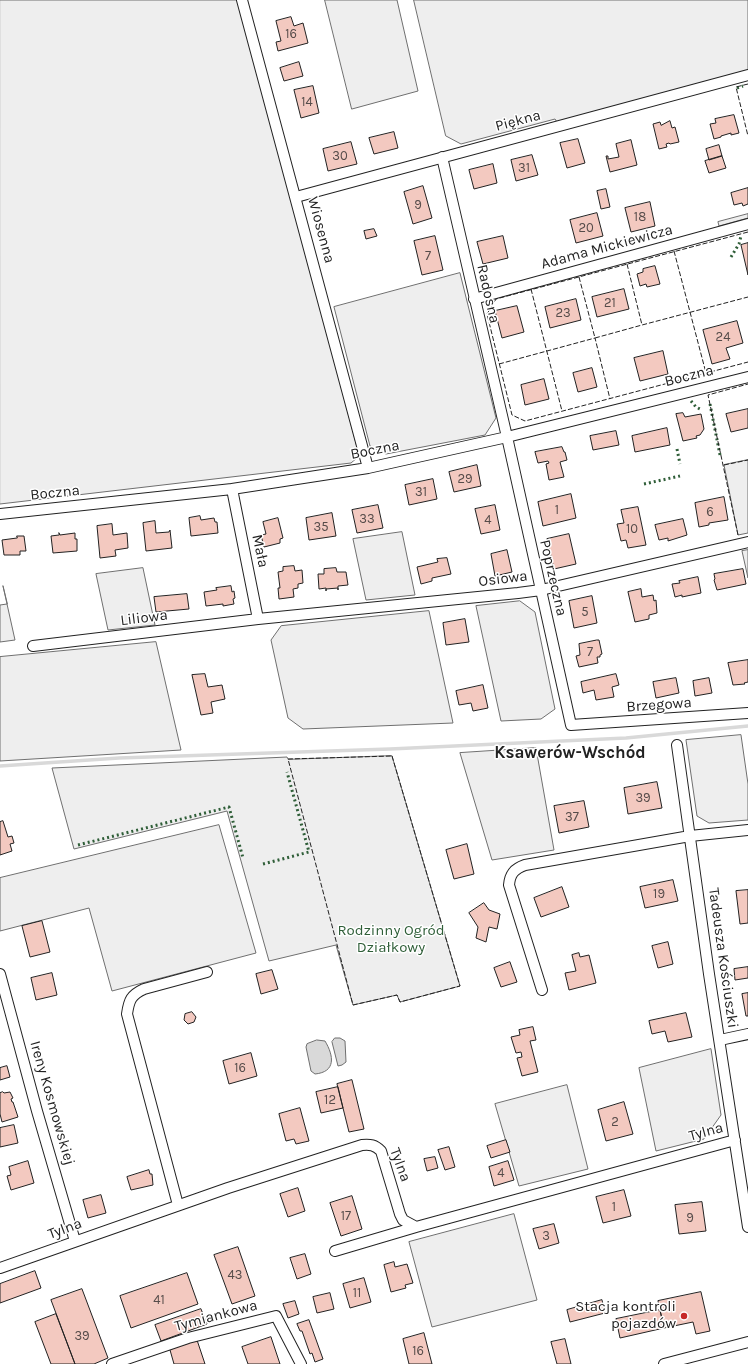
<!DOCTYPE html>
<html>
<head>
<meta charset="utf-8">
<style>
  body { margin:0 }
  canvas { display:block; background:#fff }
</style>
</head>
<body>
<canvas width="748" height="1364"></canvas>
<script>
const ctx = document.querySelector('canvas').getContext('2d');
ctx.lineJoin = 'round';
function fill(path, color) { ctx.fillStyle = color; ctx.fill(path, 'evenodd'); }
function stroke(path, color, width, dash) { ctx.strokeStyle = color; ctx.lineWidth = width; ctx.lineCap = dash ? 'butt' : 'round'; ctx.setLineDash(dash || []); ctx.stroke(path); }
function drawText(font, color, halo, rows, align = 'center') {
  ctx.font = font + ' Karla,sans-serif'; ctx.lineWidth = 3; ctx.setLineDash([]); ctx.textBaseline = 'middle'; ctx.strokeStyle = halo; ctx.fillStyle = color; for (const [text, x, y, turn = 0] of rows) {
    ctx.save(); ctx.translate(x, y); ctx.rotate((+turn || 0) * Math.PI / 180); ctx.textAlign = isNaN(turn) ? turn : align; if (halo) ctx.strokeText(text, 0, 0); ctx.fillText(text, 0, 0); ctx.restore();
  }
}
const green = new Path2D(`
  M0 0H240L358 451V457L351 463 0 504Z
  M325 0H397L418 91 352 109Z
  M414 0H748V71L557 122 555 119 461 144 446 136Z
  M748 214V218L719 226 718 222Z
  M460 273 496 418 485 435 386 454 370 446 334 307Z
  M748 460V533L738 535 724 465Z
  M402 532 415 595 366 600 353 539Z
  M748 550V578L742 551Z
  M143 568 155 625 108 630 96 574Z
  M3 586 15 640 0 642V605L7 604Z
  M520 601 535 612 555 709 541 719 501 721 476 606Z
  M429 611 453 723 303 729 288 718 271 640 281 626Z
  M156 642 181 750 0 761V657Z
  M741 735 748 784V820L709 823 697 816 686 740Z
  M536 748 554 850 492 860 460 753Z
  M392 756 460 986 400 1002 397 995 353 1005 336 945 269 961 227 811 74 849 52 768 287 757 288 759Z
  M219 825 256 953 112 991 89 908 0 931V878Z
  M711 1049 721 1115 704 1139 656 1151 639 1068Z
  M567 1085 588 1169 519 1186 495 1104Z
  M514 1214 537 1300 432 1327 409 1242Z`);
fill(green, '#eee');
stroke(green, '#6f6f6f', 1);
const water = new Path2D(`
  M335 1038H340L345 1041 346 1062 342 1065 338 1066 332 1042Z
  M317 1040 325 1041C334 1056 336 1072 315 1074L311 1071 306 1047 307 1044Z`);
fill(water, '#d9d9d9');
stroke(water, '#6f6f6f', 1);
stroke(new Path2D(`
  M0 766 119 758 390 749 626 738 748 726`), '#d9d9d9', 3.5);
const building = new Path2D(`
  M291 17 294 26 303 23 308 43 278 51 276 42 281 41 276 21Z
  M299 62 303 76 284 81 280 68Z
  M313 86 319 113 301 118 294 90Z
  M734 115 739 133 731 135V133L721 136V137L714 139 710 124 716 123 715 119Z
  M670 121 672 128 675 127 679 142 670 144 669 143 666 144 667 147 659 149 653 124 660 122 661 125Z
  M394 132 398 148 374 154 369 138Z
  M578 139 585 163 567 168 560 143Z
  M631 140 637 165 610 172 606 156H608V159L619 157 616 144Z
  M351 142 357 164 328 171 323 149Z
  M719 145 722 156 709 160 706 149Z
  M532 155 538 175 516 181 511 160Z
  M722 156 726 168 709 173 705 161Z
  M493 164 497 183 474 189 469 170Z
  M423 186 432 218 413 224 404 192Z
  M748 188V204L743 206 742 203 734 205 731 193Z
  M606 189 610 207 601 209 597 191Z
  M650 202 655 226 631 232 625 208Z
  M597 213 603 236 576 243 570 220Z
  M374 229 377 236 366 239 364 231Z
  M435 236 443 270 422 275 414 241Z
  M503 236 508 258 483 264 477 242Z
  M748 243V275L741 245Z
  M655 266 660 284 647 287 646 284 640 286 637 274 643 272V269Z
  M624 289 629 309 597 317 592 297Z
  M576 299 581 320 550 328 545 307Z
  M517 306 524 332 502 338 495 311Z
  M737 321 743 343 726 348 730 359 712 364 703 330Z
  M663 351 668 374 640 381 634 358Z
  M592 368 597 387 578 392 573 373Z
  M544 379 549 399 525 405 521 385Z
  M748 409V428L731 432 726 414Z
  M683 413 685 417 701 414 704 429 700 435 696 436 697 438 683 441 676 414Z
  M667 428 670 445 635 452 632 436Z
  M616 431 619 445 593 450 590 436Z
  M562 447 564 452H565L567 460 560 462 564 477 549 480 546 464 549 463 548 461 538 463 535 452Z
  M477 465 481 486 454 492 449 472Z
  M433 479 437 499 409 505 405 485Z
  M571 494 576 518 543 526 538 502Z
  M724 497 728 520 709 523V525L699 527 695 503Z
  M378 505 383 528 357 533 352 510Z
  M495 505 500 530 481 534 475 509Z
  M638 507 646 545 628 548 626 540 621 541 617 524 624 523 621 510Z
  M332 513 336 536 309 540 306 518Z
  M200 516 201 520 214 518 215 522H217L218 533 191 536 189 518Z
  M278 518 283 538 280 539V543L264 547 261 535 266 534 263 522Z
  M683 519 687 535 668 541V538L659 540 655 525Z
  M155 521 156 533 169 532 170 530 172 548 146 551 143 523Z
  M112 524 113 535 127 533 128 548 115 550 116 556 100 558 97 526Z
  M59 533 60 535 75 533V539H77V551L53 553 51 536 59 535Z
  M569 534 576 564 554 569 547 539Z
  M17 536H24L26 551H20V555H4L2 540 17 538Z
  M507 550 512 572 495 576 491 554Z
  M447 558 451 574 432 578V581L421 584 417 567 438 562 437 559Z
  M294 566 295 571 302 570 303 583 298 584V588L293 589 294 597 279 599 278 588H280L278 572 283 571V567Z
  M336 568 337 572H346L348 585 338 586V590V588L326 589V591V588L319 589 318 574H324V569Z
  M743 569 746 584 717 590 714 580 715 579 714 574Z
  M698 577 701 593 682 597V595L675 597 672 584 680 583 679 581Z
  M231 586 232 592 234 591 235 598 233 599 234 604 223 606V604L206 606 204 592 217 590 216 588Z
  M641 589 642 597 653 595 654 601 656 600 657 613 649 615V619L635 622 628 592Z
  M187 594 189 609 156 612 154 597Z
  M592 596 597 623 574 628 569 601Z
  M465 619 469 642 446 645 443 623Z
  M597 640H599L602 654 600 655V657H597L598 663 579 667 576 656 580 655 579 644Z
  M748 660V682L744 683 745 684 733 685 728 663Z
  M205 674 208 687 222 685 225 699 211 702 213 713 201 715 192 675Z
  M616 674 619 685 612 687 614 697 596 700 594 690 583 693 581 682Z
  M676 678 679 693 656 698 653 682Z
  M709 678 712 693 695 696 693 681Z
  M483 685 488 708 473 711 471 703 459 705 456 691Z
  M657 782 662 808 628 814 624 788Z
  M584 801 589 827 559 833 554 806Z
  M3 821 8 837 12 836 14 843 10 844 12 851 0 855V822Z
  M467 844 474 874 454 879 446 850Z
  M673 880 678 901 645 908 640 887Z
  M562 887 569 907 541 917 534 898Z
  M748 890V923L740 924 736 891Z
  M484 903 489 910 500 914 497 929 489 927 486 942 476 938 478 927 469 913Z
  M42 921 50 952 30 957 22 926Z
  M668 942 673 964 658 968 652 946Z
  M579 953 580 957 589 955 596 983 569 990 565 973 576 971 572 955Z
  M510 962 517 982 501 987 494 968Z
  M748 967V978L735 980 734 969Z
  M272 970 278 989 261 994 256 974Z
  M52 973 57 995 36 1000 31 978Z
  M748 993V1016H746L742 994Z
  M192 1012 196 1017 194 1022 188 1024 184 1020 185 1014Z
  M686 1013 692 1037 668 1042 665 1031 652 1034 649 1021Z
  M533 1027 536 1040 530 1041 538 1072 522 1076 517 1058 522 1057 521 1052 516 1053 511 1037 520 1035 519 1030Z
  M251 1053 257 1076 229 1084 223 1061Z
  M7 1066 10 1077 0 1080V1068Z
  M352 1080 364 1129 349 1132 337 1084Z
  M338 1087 343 1108 321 1113 316 1092Z
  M3 1092 4 1093 10 1092 13 1098 11 1099 12 1102H13L18 1117 2 1122 0 1114V1093Z
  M624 1102 633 1134 606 1141 598 1110Z
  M300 1108 309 1141 296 1144 294 1139 286 1141 279 1114Z
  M14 1125 18 1143 0 1147V1128Z
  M506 1140 510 1152 491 1158 487 1146Z
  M449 1147 455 1167 445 1170 438 1150Z
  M435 1157 438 1168 427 1171 424 1159Z
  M28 1161 34 1183 11 1190 7 1176 11 1175 9 1167Z
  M508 1161 514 1180 494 1186 489 1167Z
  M149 1170 150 1174H152L153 1185 131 1190 127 1177Z
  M298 1188 305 1211 288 1217 280 1194Z
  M624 1190 631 1216 603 1223 596 1197Z
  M101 1195 106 1213 88 1218 83 1200Z
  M352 1196 362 1229 341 1236 330 1203Z
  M702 1202 706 1231 679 1234 675 1205Z
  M554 1224 559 1243 539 1249 533 1229Z
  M238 1247 255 1296 232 1304 214 1255Z
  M305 1254 311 1274 297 1279 290 1258Z
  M394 1262 395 1267 407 1264 413 1283 405 1285 406 1288 391 1292 384 1265Z
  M35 1271 41 1288 0 1303V1284Z
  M187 1273 198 1304 131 1328 120 1296Z
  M364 1278 371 1302 350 1308 343 1284Z
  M82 1289 108 1358 94 1364H75L51 1300Z
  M701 1292 710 1331 696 1334 693 1322 664 1328 658 1301Z
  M330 1293 334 1309 317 1313 313 1297Z
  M602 1300 605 1313 570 1322 567 1310Z
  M295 1301 299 1314 288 1318 283 1304Z
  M201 1309 207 1324 161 1341 155 1325Z
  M660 1310 664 1328 620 1338 616 1319Z
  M56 1314 75 1364H51L35 1322Z
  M309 1320 323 1359 315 1362 312 1353 310 1354 302 1331H300L297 1324Z
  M424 1333 432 1364H409L403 1339Z
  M271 1337 280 1364H248L242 1347Z
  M565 1339 571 1364H557L551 1342Z
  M197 1340 205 1364H174L170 1350Z`);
fill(building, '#f3c9c0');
stroke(building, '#222', 1);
const minor = new Path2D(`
  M242 0 368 468
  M442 157 507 437 571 725 748 713
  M296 197 748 75
  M474 299 748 224
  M232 489 258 619
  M0 514 232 489 368 468 507 437 748 377
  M33 646 258 619 518 593 541 590 748 542
  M677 745 709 974 748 1227
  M0 974 37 1111 75 1241
  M542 990 509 885C510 874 514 869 525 865L690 836 748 830
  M720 1040 748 1034
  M178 1205 127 1014C129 1000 131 995 144 989L207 972
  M335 1251 416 1227
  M0 1268 228 1188 362 1145C370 1144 375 1145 381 1151L400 1214 403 1220 416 1227 735 1140
  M112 1364 188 1338 276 1316 301 1364
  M664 1364 748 1342`);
stroke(minor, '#222', 12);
stroke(minor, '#fff', 10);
stroke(new Path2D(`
  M737 88 743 86
  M731 257 739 244 741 236
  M691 401 696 407 700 409
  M710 404 720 455
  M677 449 680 464
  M644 484 680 476
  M78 845 229 807 243 858
  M263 864 309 852 287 772`), '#2f5e38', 3, [2, 3]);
stroke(new Path2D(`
  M748 84 736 87 748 136
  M748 232 496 299 487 314 512 415 525 421 748 362
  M674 251 706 373
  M627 264 642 325 748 297
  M579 277 595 338 642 325
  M531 289 562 411
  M499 364 595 338 610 399
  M724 465 748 460
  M738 535 708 395 748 384
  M392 756 460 986 400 1002 397 995 353 1005 288 759Z`), '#222', 1, [5, 2]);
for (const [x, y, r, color] of [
  [684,1316,4,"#c62828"]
]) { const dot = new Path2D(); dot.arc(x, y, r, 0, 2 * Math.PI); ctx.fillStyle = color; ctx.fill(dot); stroke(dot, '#fff', 1.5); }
drawText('13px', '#564c4a', null, [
  ["16",291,34],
  ["14",307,102],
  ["30",340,156],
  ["31",524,168],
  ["9",418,205],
  ["18",640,217],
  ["20",586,228],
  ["7",428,256],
  ["21",610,303],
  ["23",563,313],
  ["24",723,337],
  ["29",465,479],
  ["31",421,492],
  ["1",557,510],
  ["6",710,512],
  ["33",367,519],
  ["4",488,520],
  ["35",321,527],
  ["10",632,529],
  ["5",585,612],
  ["7",590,652],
  ["39",643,798],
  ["37",572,817],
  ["19",659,894],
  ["16",240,1068],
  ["12",330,1100],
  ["2",615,1122],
  ["4",501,1173],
  ["1",614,1207],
  ["17",346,1216],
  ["9",690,1218],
  ["3",546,1236],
  ["43",235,1275],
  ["11",357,1293],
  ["41",159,1300],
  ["39",82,1336],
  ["16",418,1351]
]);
drawText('15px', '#222', '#fff', [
  ["Piękna",518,121,-15],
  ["Wiosenna",321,230,75],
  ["Adama Mickiewicza",607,247,-15],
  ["Radosna",488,294,77],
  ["Boczna",689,376,-14],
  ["Boczna",375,450,-11],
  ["Boczna",55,493,-6],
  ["Mała",260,551,78],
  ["Poprzeczna",553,578,77],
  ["Osiowa",503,579,-7],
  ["Liliowa",144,618,-7],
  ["Brzegowa",659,705,-4],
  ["Tadeusza Kościuszki",723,958,82],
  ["Ireny Kosmowskiej",52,1103,74],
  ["Tylna",706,1132,-15],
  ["Tylna",400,1165,70],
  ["Tylna",65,1229,-20],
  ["Tymiankowa",216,1316,-15]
]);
drawText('15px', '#2f5e38', '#fff', [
  ["Rodzinny Ogród",391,931],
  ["Działkowy",391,948]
]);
drawText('15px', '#222', '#fff', [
  ["Stacja kontroli",676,1307],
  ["pojazdów",676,1324]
], 'right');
drawText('bold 17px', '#222', '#fff', [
  ["Ksawerów-Wschód",570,753]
]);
</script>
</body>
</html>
